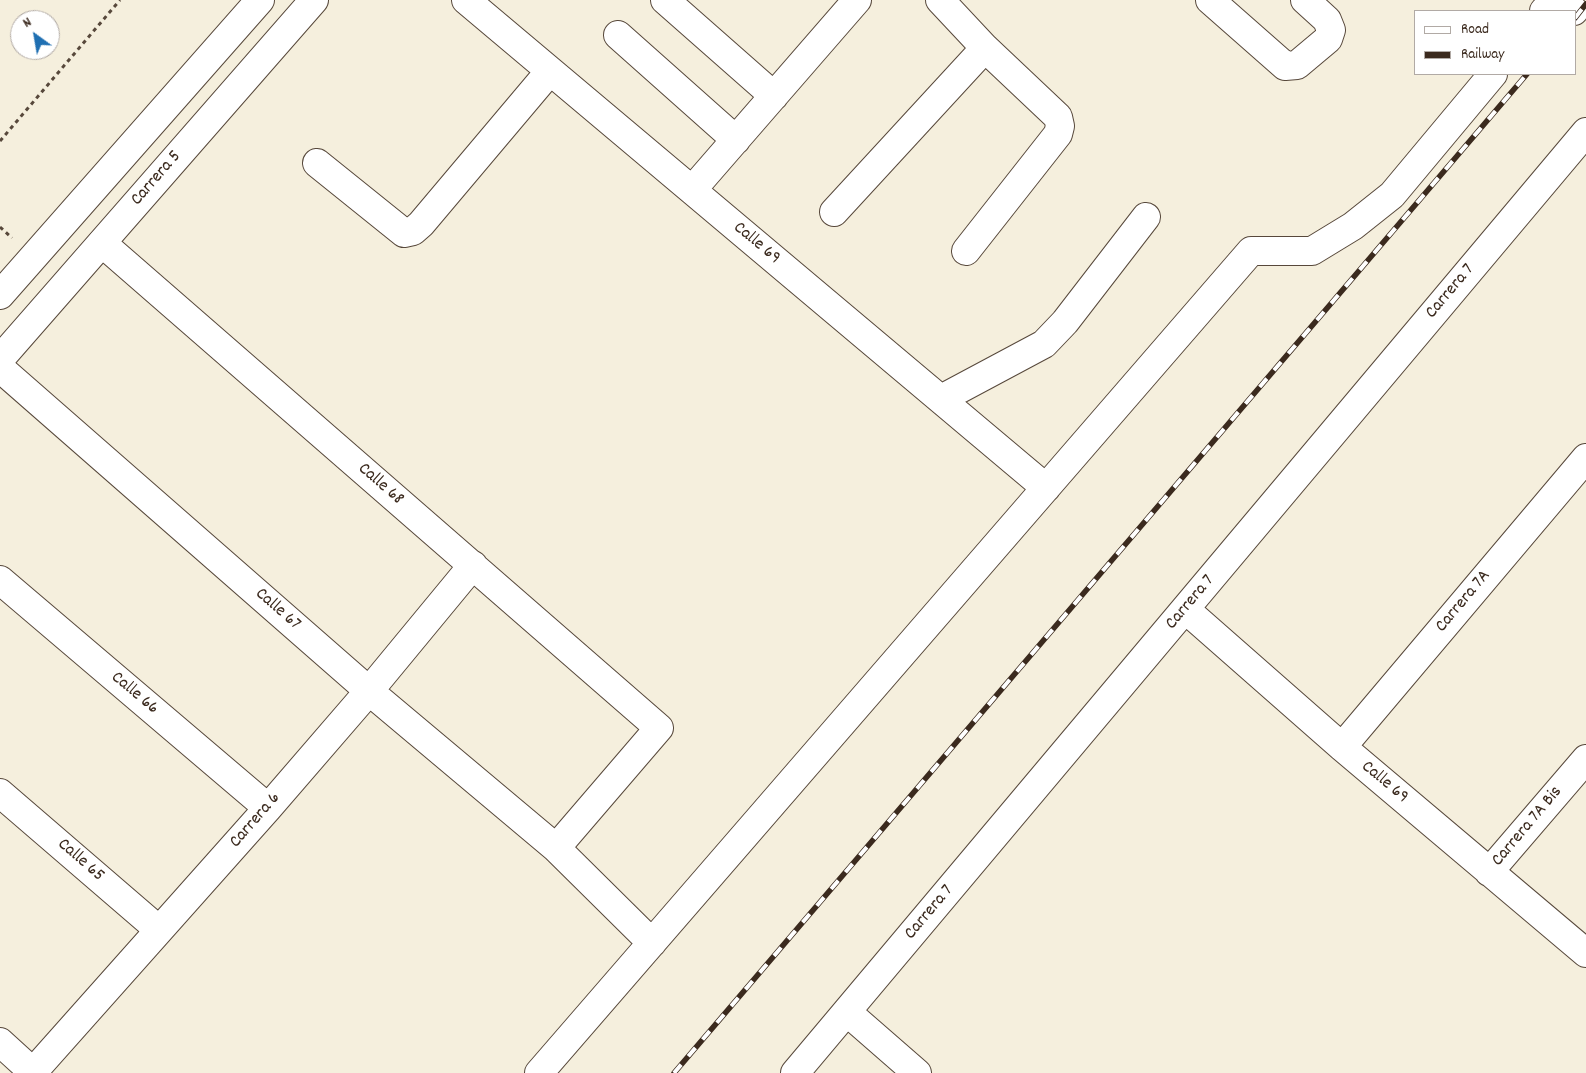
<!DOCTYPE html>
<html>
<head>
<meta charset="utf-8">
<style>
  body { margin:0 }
  #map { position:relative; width:1586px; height:1073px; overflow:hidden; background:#f5efdd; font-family:Dekko,sans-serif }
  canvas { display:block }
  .legend { position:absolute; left:1414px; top:10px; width:162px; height:65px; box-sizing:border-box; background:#fff; border:1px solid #b1aaa5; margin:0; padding:6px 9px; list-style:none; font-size:15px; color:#3b2a1e }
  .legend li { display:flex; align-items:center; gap:10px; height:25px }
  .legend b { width:25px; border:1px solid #b1aaa5 }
  .north { position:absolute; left:10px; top:10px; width:50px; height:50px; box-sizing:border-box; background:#fff; border:1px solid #b1aaa5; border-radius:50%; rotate:328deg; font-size:14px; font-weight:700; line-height:20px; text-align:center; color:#3b2a1e }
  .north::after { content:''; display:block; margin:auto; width:18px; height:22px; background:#1f6fb2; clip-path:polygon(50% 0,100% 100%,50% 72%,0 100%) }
</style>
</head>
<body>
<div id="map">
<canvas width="1586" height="1073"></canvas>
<ul class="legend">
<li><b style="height:6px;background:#fff"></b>Road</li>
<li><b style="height:6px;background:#3b2a1e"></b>Railway</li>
</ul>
<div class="north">N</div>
</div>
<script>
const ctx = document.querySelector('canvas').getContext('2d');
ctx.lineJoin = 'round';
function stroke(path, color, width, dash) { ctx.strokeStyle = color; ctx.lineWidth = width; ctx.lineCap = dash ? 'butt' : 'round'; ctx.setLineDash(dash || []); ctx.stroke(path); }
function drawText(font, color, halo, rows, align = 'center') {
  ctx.font = font + ' Dekko,sans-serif'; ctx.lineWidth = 4.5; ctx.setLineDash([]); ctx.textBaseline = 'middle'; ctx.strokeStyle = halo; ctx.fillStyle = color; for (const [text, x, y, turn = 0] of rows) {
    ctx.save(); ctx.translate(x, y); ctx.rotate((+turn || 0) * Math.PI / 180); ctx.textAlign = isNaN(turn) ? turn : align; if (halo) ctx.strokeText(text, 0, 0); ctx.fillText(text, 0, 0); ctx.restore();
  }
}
const minor = new Path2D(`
  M466 0 1046 488
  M665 0 774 96
  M940 0 985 48 1058 117 1060 126 1058 134 966 251
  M1210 0 1285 66 1297 65 1328 39 1331 30 1327 20 1305 0
  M1544 11 1554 0
  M618 35 736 140
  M317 163 404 233 413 231 421 224 550 71
  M692 190 857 0
  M834 212 985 48
  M102 243 659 728 556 848
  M0 368 369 691 556 848 652 943
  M941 399 1044 344 1065 322 1146 217
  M0 580 268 808
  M1185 609 1342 747 1586 953
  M1342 747 1586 458
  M0 793 159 930
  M1489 872 1586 759
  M847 1012 917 1073
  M0 1042 34 1073
  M33 1072 268 808 369 691 473 565
  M539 1073 1251 251H1312L1353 226 1392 195 1493 74
  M795 1073 1586 132`);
const major = new Path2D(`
  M0 295 260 0
  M0 359 314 0`);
const highway = new Path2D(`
  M1561 0 1574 11`);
stroke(minor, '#57483b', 30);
stroke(major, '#57483b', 30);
stroke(highway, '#57483b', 30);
stroke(new Path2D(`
  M0 141 120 0
  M0 227 12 238`), '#57483b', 3, [4, 4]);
stroke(minor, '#fff', 28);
stroke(major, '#fff', 28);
stroke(highway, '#fff', 28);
const rail = new Path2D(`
  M1575 18 1586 4
  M674 1073 1527 74`);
stroke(rail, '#3b2a1e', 5.5);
stroke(rail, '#fff', 4, [11]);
drawText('18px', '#3b2a1e', '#fff', [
  ["Carrera 5",157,179,-49],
  ["Calle 69",756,244,40],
  ["Carrera 7",1451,292,-50],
  ["Calle 68",380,485,41],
  ["Carrera 7A",1464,602,-50],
  ["Carrera 7",1191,603,-50],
  ["Calle 67",277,610,41],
  ["Calle 66",134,694,40],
  ["Calle 69",1384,783,40],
  ["Carrera 6",256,821,-49],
  ["Carrera 7A Bis",1528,827,-50],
  ["Calle 65",80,861,41],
  ["Carrera 7",930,913,-50]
]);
</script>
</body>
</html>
